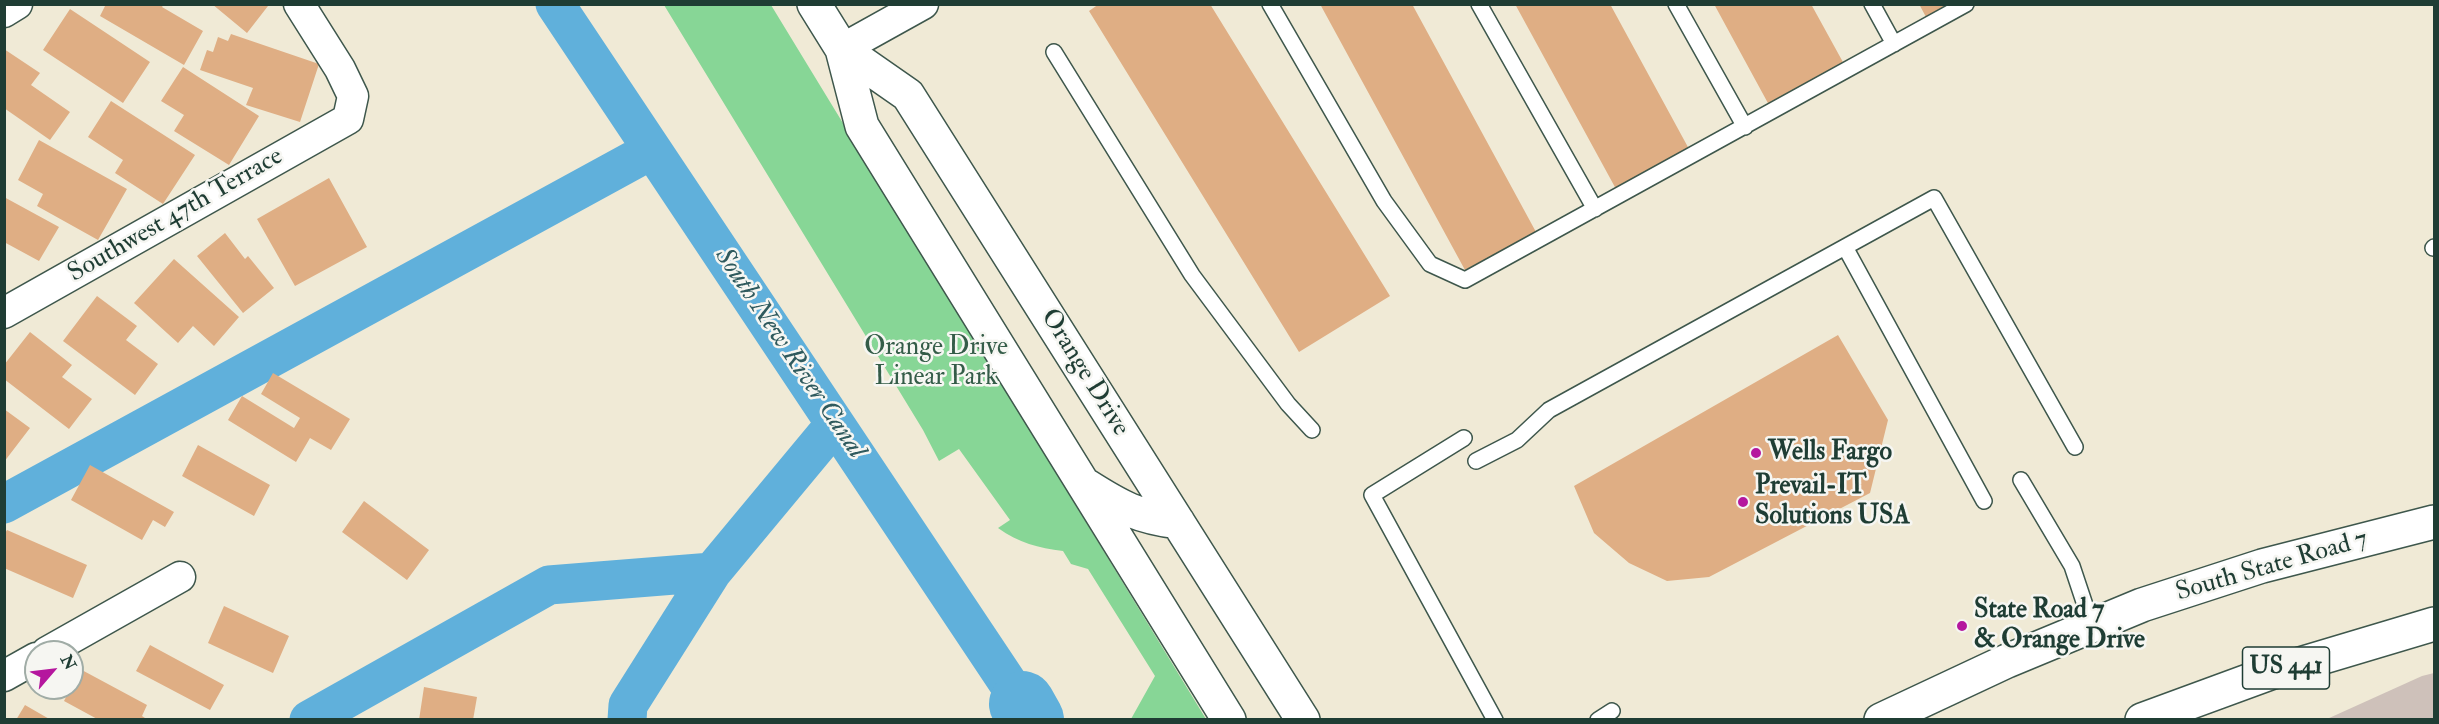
<!DOCTYPE html>
<html>
<head>
<meta charset="utf-8">
<style>
  body { margin:0 }
  #map { position:relative; width:2439px; height:724px; overflow:hidden; background:#f0ead6; font-family:"IM FELL Double Pica",serif }
  canvas { display:block }
  .frame { position:absolute; inset:0; border:6px solid #1f3d34; pointer-events:none }
  .north { position:absolute; left:24px; top:640px; width:60px; height:60px; box-sizing:border-box; background:#f6f6f2; border:2px solid #a0aca6; border-radius:50%; rotate:62deg; font-size:16px; font-weight:700; line-height:24px; text-align:center; color:#1f3d34 }
  .north::after { content:''; display:block; margin:auto; width:21px; height:27px; background:#b5179e; clip-path:polygon(50% 0,100% 100%,50% 72%,0 100%) }
</style>
</head>
<body>
<div id="map">
<canvas width="2439" height="724"></canvas>
<div class="frame"></div>
<div class="north">N</div>
</div>
<script>
const ctx = document.querySelector('canvas').getContext('2d');
ctx.lineJoin = 'round';
function fill(path, color) { ctx.fillStyle = color; ctx.fill(path, 'evenodd'); }
function stroke(path, color, width, dash) { ctx.strokeStyle = color; ctx.lineWidth = width; ctx.lineCap = dash ? 'butt' : 'round'; ctx.setLineDash(dash || []); ctx.stroke(path); }
function drawText(font, color, halo, rows, align = 'center') {
  ctx.font = font + ' "IM FELL Double Pica",serif'; ctx.lineWidth = 5; ctx.setLineDash([]); ctx.textBaseline = 'middle'; ctx.strokeStyle = halo; ctx.fillStyle = color; for (const [text, x, y, turn = 0] of rows) {
    ctx.save(); ctx.translate(x, y); ctx.rotate((+turn || 0) * Math.PI / 180); ctx.textAlign = isNaN(turn) ? turn : align; if (halo) ctx.strokeText(text, 0, 0); ctx.fillText(text, 0, 0); ctx.restore();
  }
}
fill(new Path2D(`
  M2434 673V719H2327L2422 676Z`), '#cec1ba');
fill(new Path2D(`
  M664 5H771L1206 719H1131L1155 676 1088 569 1071 564 1063 551C1038 548 1019 543 998 528L1010 520 959 449 939 461 923 430Z`), '#87d696');
stroke(new Path2D(`
  M555 4 1022 704
  M4 504 652 150
  M309 720 549 585 712 572 835 424
  M627 720 628 705 712 572`), '#60b0db', 39);
stroke(new Path2D(`
  M1022 704 1031 720`), '#60b0db', 66);
fill(new Path2D(`
  M106 4H164L162 7 203 31 184 65 100 16Z
  M212 4H267L268 6 247 33Z
  M1099 4H1210L1390 296 1299 352 1089 11Z
  M1320 4H1412L1536 232 1465 270Z
  M1515 4H1610L1689 149 1616 189Z
  M1714 4H1811L1844 64 1769 105Z
  M1919 4H1948L1926 17Z
  M70 9 150 62 123 103 43 50Z
  M231 34 319 64 300 122 246 105 253 88 200 70 207 50 213 52 218 37 228 41Z
  M4 49 40 73 31 85 70 112 50 140 4 108Z
  M183 67 259 116 229 165 174 131 184 115 161 101Z
  M111 101 195 155 163 204 115 173 123 160 88 137Z
  M39 140 127 189 98 240 37 206 43 194 18 180Z
  M329 178 367 247 295 286 257 219Z
  M4 197 59 227 39 261 4 242Z
  M225 233 245 259 248 256 274 288 243 313 197 256Z
  M174 259 239 317 214 346 193 326 178 343 134 303Z
  M97 296 137 326 126 340 158 364 135 395 63 341Z
  M30 332 72 365 62 377 92 399 69 429 4 379V365Z
  M1838 335 1888 420 1870 493 1709 577 1667 581 1629 563 1594 533 1574 486Z
  M273 373 350 419 331 450 310 438 296 462 228 420 242 396 294 428 300 418 261 394Z
  M4 409 30 428 4 462Z
  M198 445 270 485 254 516 182 476Z
  M90 465 174 512 165 527 153 520 142 540 71 500Z
  M364 501 429 550 407 580 342 532Z
  M7 530 87 565 73 598 4 568V535Z
  M224 606 289 636 273 673 208 643Z
  M150 645 224 685 210 710 136 671Z
  M80 669 147 705 142 716 148 720H99L64 701Z
  M424 687 477 697 473 720H419Z
  M25 705 51 720H16Z`), '#dfae84');
const lane = new Path2D(`
  M1270 4 1384 201 1430 264 1465 280 1966 4
  M1479 4 1595 209
  M1676 4 1745 127
  M1872 4 1894 44
  M1054 52 1192 275 1288 404 1312 430
  M1845 247 1984 501
  M2433 248 2434 247
  M1464 438 1372 495 1495 720
  M1476 461 1517 440 1549 410 1934 198 2075 447
  M2021 480 2072 566 2092 626
  M1598 720 1612 711`);
const street = new Path2D(`
  M4 12 17 4
  M842 49 923 4
  M4 313 348 119 353 96 340 69 299 4
  M47 652 180 577
  M4 676 36 658`);
const secondary = new Path2D(`
  M814 4 842 49 862 126 1229 720
  M842 49 908 95 1303 720
  M1087 486C1120 507 1138 517 1178 522`);
const primary = new Path2D(`
  M1881 720 2007 661 2142 605 2262 566 2434 522
  M2142 720 2270 673 2434 624`);
stroke(lane, '#3e574c', 18);
stroke(street, '#3e574c', 33);
stroke(secondary, '#3e574c', 36);
stroke(primary, '#3e574c', 36);
stroke(lane, '#fff', 15);
stroke(street, '#fff', 30);
stroke(secondary, '#fff', 33);
stroke(primary, '#fff', 33);
for (const [x, y, r, color] of [
  [1756,453,6,"#b5179e"],
  [1743,502,6,"#b5179e"],
  [1962,626,6,"#b5179e"]
]) { const dot = new Path2D(); dot.arc(x, y, r, 0, 2 * Math.PI); ctx.fillStyle = color; ctx.fill(dot); stroke(dot, '#f6f6f2', 2); }
for (const [x, y, w] of [
  [2286,668,87]
]) { const box = new Path2D(); box.roundRect(x - w / 2, y - 21, w, 42, 4.5); ctx.fillStyle = '#f6f6f2'; ctx.fill(box); stroke(box, '#1f3d34', 1.5); }
drawText('bold 24px', '#1f3d34', null, [
  ["US 441",2286,668]
]);
drawText('26px', '#1f3d34', '#f6f6f2', [
  ["Southwest 47th Terrace",176,216,-30],
  ["Orange Drive",1084,373,58],
  ["South State Road 7",2272,567,-16]
]);
drawText('26px', '#345c48', '#f6f6f2', [
  ["Orange Drive",936,348],
  ["Linear Park",936,378]
]);
drawText('bold 26px', '#1f3d34', '#f6f6f2', [
  ["Wells Fargo",1768,453],
  ["Prevail-IT",1755,487],
  ["Solutions USA",1755,517],
  ["State Road 7",1974,611],
  ["& Orange Drive",1974,641]
], 'left');
drawText('italic 27px', '#2f5a5e', '#f6f6f2', [
  ["South New River Canal",789,354,56]
]);
</script>
</body>
</html>
